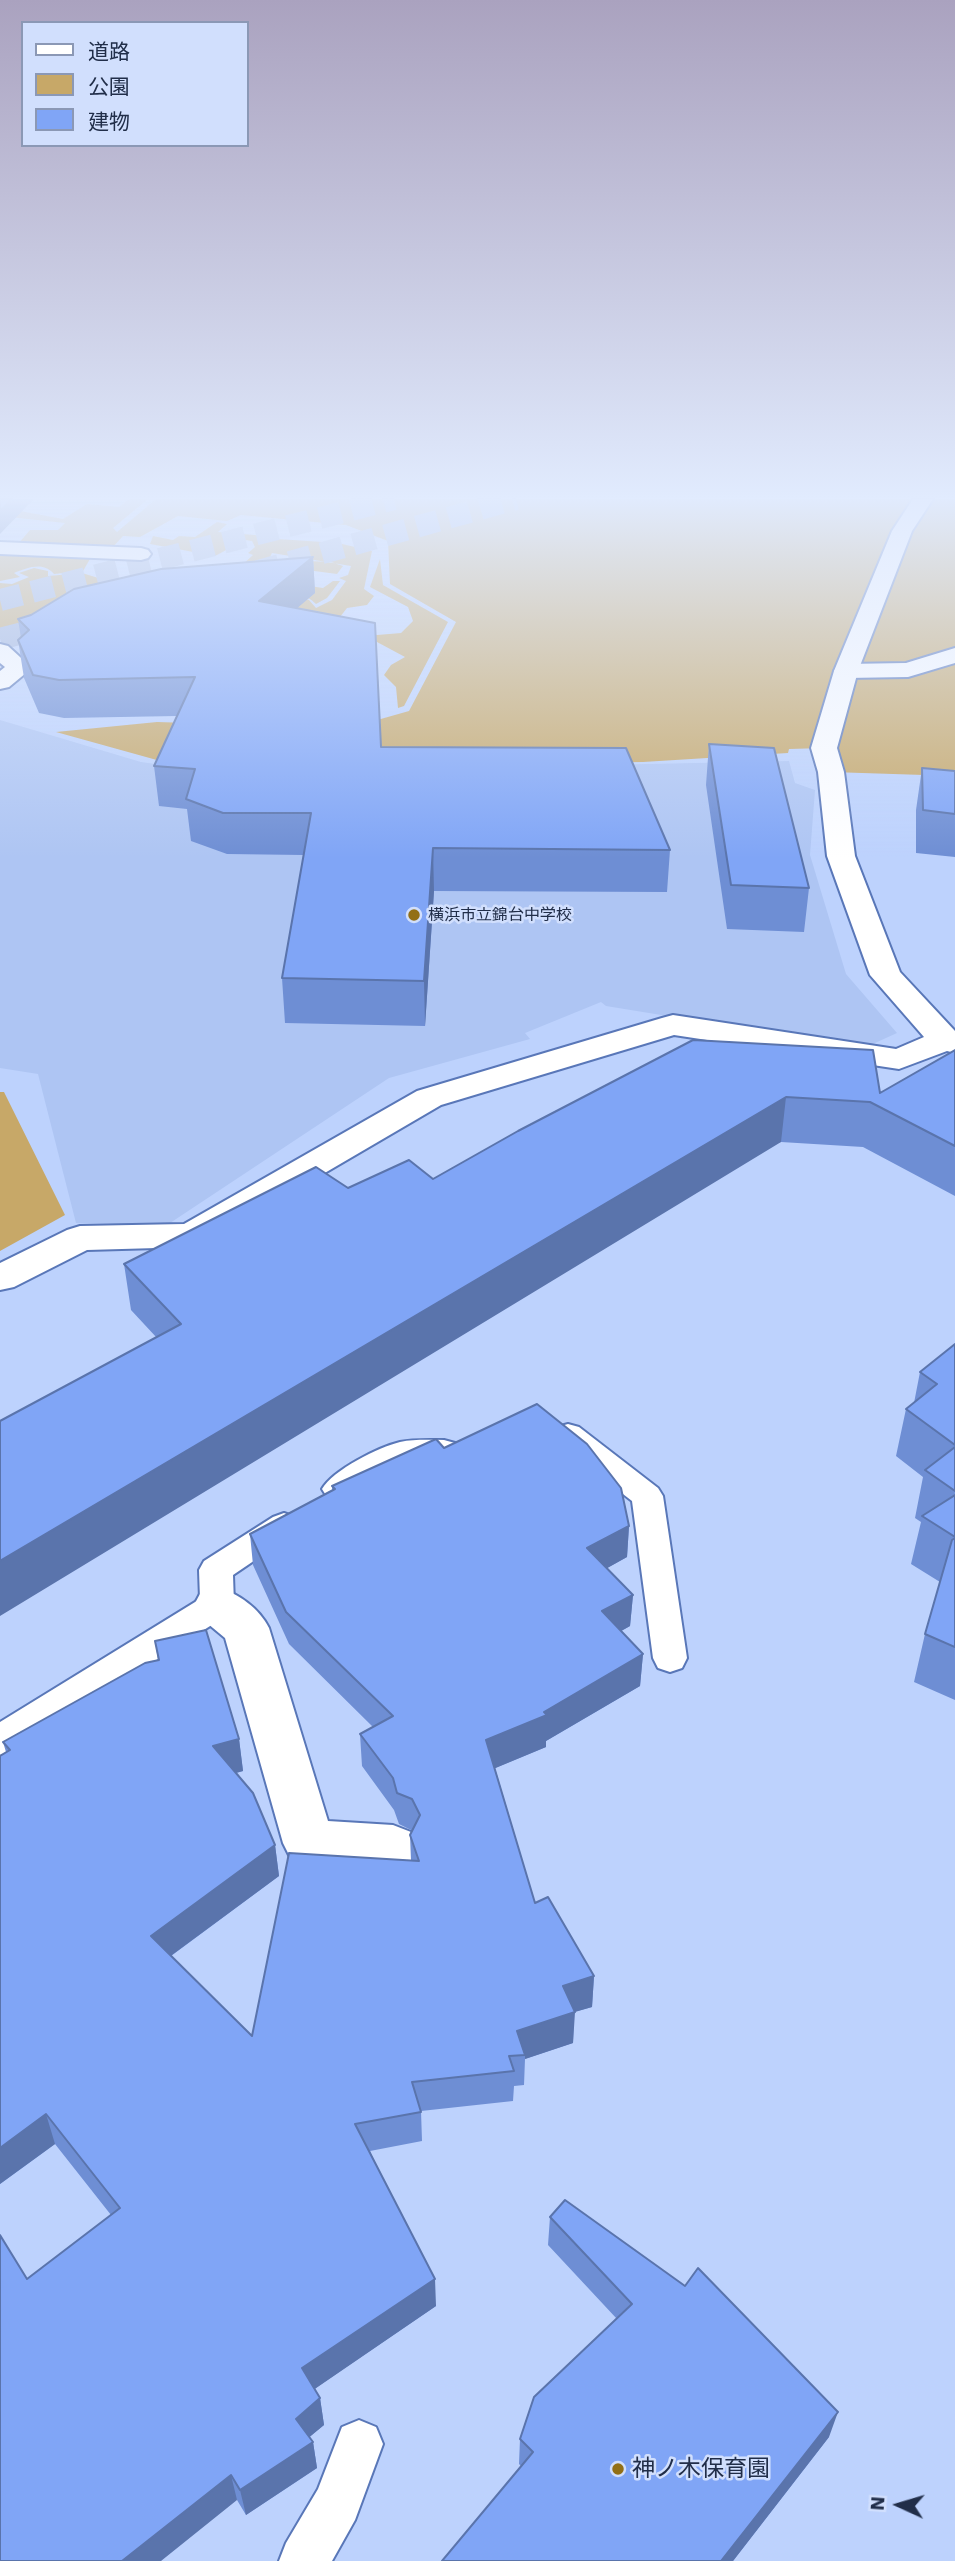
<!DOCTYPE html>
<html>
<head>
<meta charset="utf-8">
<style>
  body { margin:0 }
  #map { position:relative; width:955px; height:2561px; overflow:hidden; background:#bdd2fd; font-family:"Work Sans","Noto Sans JP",sans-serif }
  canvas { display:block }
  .legend { position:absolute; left:21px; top:21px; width:228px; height:126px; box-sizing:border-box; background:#d1dffd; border:2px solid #8b98b5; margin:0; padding:9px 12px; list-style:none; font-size:21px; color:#212e49 }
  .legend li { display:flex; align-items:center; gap:14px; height:35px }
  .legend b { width:35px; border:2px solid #8b98b5 }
  .north { position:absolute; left:864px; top:2470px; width:70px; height:70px; -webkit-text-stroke:5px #d1dffd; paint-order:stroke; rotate:274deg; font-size:19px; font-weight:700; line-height:28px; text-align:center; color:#212e49 }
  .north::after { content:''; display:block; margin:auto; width:24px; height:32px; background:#212e49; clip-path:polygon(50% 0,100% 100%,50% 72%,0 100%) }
</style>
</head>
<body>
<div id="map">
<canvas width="955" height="2561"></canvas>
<ul class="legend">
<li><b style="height:9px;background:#fff"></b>道路</li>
<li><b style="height:19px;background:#c7a868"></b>公園</li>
<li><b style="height:19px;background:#80a5f6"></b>建物</li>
</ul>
<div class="north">N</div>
</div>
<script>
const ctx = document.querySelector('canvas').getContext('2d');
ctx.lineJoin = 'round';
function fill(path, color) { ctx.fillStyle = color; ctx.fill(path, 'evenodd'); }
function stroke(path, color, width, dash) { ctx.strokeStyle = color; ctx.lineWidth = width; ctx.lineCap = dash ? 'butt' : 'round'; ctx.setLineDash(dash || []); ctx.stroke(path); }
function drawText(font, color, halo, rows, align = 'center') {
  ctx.font = font + ' "Work Sans","Noto Sans JP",sans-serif'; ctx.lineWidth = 5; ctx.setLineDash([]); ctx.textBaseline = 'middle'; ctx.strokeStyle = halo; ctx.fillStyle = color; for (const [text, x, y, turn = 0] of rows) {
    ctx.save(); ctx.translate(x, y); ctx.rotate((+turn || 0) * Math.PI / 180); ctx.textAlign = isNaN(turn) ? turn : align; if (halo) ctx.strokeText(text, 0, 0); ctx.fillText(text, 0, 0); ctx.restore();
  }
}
fill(new Path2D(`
  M0 720 141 762 220 773 789 761 795 783 815 790 810 855 846 974 897 1033 864 1048 606 1006 601 1002 525 1033 530 1039 389 1078 167 1225 76 1223 38 1074 0 1068Z`), '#aec5f3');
fill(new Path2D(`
  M129 499H148L113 528 117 532 156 499H955V776L831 772 824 748 789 749 788 753 643 762 353 766 164 762 56 732 157 722 349 728 409 711 456 622 390 584 388 541 346 525 241 515 227 521 178 516 140 537 123 536 112 548 18 544 30 530H58L65 523 0 516 20 511 63 519 87 504 119 507Z
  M217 522 227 524 218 532 279 537 277 539 338 543 372 551 364 589 374 596 367 605 347 608 340 617 178 602 294 594 309 600 316 608 332 600 346 581 339 578 348 575 351 566 272 553 267 563 242 565 253 555 248 553 255 547 252 541 245 540 215 556 150 544 153 536 173 540 179 536 195 537Z
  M0 555 90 559 83 571 54 574C43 561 27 568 14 573L20 577 0 581Z
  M380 559 383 585 448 622 404 706 398 708 396 687 384 675 391 665 405 657 377 642 315 629H349L377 635 401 633 413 621 408 607 370 587Z
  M307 561 331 562 343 566 337 574 307 570 289 583 323 588 333 581H340L327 598 316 604C296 585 275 597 251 591L262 583 236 578 231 574C256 557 267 570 291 573Z
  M34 568 48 571V576L82 573 105 580 135 578 123 596 377 647 369 653 41 634 8 640 0 633V583L12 584 29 577 19 573Z
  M0 1092H4L65 1215 0 1251Z`), '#c7a868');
stroke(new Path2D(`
  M258 571 516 499
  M0 600 394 499
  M0 639 72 620`), '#9eb1d9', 22, [22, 11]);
const service = new Path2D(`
  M568 1424 579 1427 658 1488 663 1496 687 1658 682 1668 670 1672 658 1668 653 1658 632 1501 557 1443 553 1435 557 1427Z
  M444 1440 455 1443 459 1451 455 1459C433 1465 411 1459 390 1470 369 1481 352 1505 327 1497L322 1489C333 1470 379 1447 400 1442 414 1439 430 1440 444 1440Z
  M284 1513 295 1517 300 1525 295 1533 233 1575 234 1605 229 1614 13 1751 0 1755V1722L200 1599 199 1570 204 1561 273 1517Z
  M359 2420 376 2427 383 2444 355 2520 332 2561H279L286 2543 318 2489 342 2427Z`);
const pedestrian = new Path2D(`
  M955 648V663L908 677 846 678 838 676 834 671 838 666 846 664 906 663Z`);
const minor = new Path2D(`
  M913 499H933L912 531 858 671 837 748 844 772 855 856 900 972 955 1031V1053L947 1051 899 1069 674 1035 441 1105 205 1243 192 1247 87 1250 14 1287 0 1290V1263L67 1230 80 1226 184 1224 417 1091 662 1018 673 1015 896 1049 924 1037 870 975 827 856 818 772 811 748 834 671 892 531Z
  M0 542 141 548 148 550 151 554 148 558 141 560 0 554Z
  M0 644 8 646 32 668 9 687 0 689V671L5 667 0 663Z
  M217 1587C239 1594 259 1608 269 1628L328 1821 393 1825 411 1832 419 1848 411 1864C380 1875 322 1870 291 1859L283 1843 225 1638 201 1618 194 1605 201 1592Z`);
stroke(service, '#5977b8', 4);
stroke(pedestrian, '#5977b8', 4);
stroke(minor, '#5977b8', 4);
fill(service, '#fff');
fill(pedestrian, '#fff');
fill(minor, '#fff');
fill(new Path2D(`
  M313 557 315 593 296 608 381 747 670 850 667 892 434 891 425 1026 285 1023 282 978 304 855 227 854 191 841 187 809 159 806 154 766 177 716 64 718 39 713 24 678 18 640 21 638 18 619Z
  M709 744 809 888 804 932 727 929 706 785Z
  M922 768 955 771V857L916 853V810Z
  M693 1040 880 1093 955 1050V1196L863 1147 781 1142 157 1338 131 1310 124 1264 348 1188 433 1179Z
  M955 1344V1700L914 1682 925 1634 940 1582 911 1564 921 1522 915 1518 923 1477 896 1456 906 1409 914 1403 920 1372Z
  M444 1448 629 1526 627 1557 607 1568 633 1595 630 1626 621 1631 643 1654 640 1686 546 1741V1747L495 1768 535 1903 594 1976 592 2007 574 2012 573 2043 525 2059 524 2085 514 2086 513 2101 421 2111 422 2141 370 2151 436 2306 314 2389 320 2398 324 2425 309 2437 313 2442 317 2468 246 2515 237 2500 27 2279 111 2215 55 2144 0 2184V1756L6 1752 3 1742 158 1660 155 1641 239 1739 243 1771 236 1773 275 1845 279 1876 171 1956 252 2036 411 1861 410 1835 413 1831 399 1824 394 1810 362 1766 360 1734 373 1727 289 1644 253 1565 250 1534 332 1490V1486Z
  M550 2217 829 2437 733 2561H442L521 2466 519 2464 520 2439 617 2319 548 2245Z`), '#6e8ed4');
fill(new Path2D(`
  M12 499H34L0 534V511Z
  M313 557 315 593 262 638 259 601Z
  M433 848 434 891 425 1026 424 981Z
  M786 1097 781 1142 0 1616V1561Z
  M629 1526 627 1557 586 1580 587 1548Z
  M633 1595 630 1626 600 1643 602 1611Z
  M643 1654 640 1686 546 1741V1747L486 1772V1740L544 1712Z
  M239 1739 243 1771 217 1778 213 1746Z
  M275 1845 279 1876 157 1966 151 1936Z
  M594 1976 592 2007 561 2016 563 1986Z
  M575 2012 573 2043 525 2059V2055L517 2031Z
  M46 2114 55 2144 0 2184V2148Z
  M435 2279 436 2306 306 2395 302 2368Z
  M320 2398 324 2425 300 2445 296 2419Z
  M838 2412 829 2437 733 2561H721Z
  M313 2442 317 2468 246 2515 240 2490Z
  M231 2475 237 2500 161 2561H122Z`), '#5a74ac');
const building = new Path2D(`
  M0 499H12L0 511Z
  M313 557 259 601 375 623 381 747 626 748 670 850 433 848 424 981 282 978 311 813H223L186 799 195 769 154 766 195 677 59 680 33 675 18 640 29 630 18 619 31 615 74 589 161 569Z
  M709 744 774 748 809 888 731 885Z
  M922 768 955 771V814L923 810Z
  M693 1040 873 1050 880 1093 955 1050V1146L870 1102 786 1097 0 1561V1421L181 1324 124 1264 316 1167 348 1188 409 1160 433 1179 518 1131Z
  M955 1344V1445L906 1409 937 1384 920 1372Z
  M537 1404 587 1444 621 1488 629 1526 587 1548 633 1595 602 1611 643 1654 544 1712 547 1715 486 1740 535 1903 548 1897 594 1976 563 1986 575 2012 517 2031 525 2055 509 2056 514 2071 412 2082 421 2112 355 2124 435 2279 302 2368 320 2398 296 2419 313 2442 240 2490 231 2475 122 2561H0V2235L27 2279 120 2208 46 2114 0 2148V1756L10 1750 3 1742 145 1663 159 1660 155 1641 206 1630 239 1739 213 1746 253 1793 275 1845 151 1936 252 2036 289 1853 419 1861 410 1835 420 1815 412 1799 397 1793 393 1778 360 1734 393 1716 286 1612 250 1534 335 1489 332 1486 436 1439 444 1448Z
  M955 1447V1491L925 1470Z
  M955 1495V1537L922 1516Z
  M955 1538V1647L925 1634 952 1540Z
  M565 2200 685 2286 698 2268 838 2412 721 2561H442L533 2452 520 2439 534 2397 632 2304 550 2217Z`);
fill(building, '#80a5f6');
stroke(building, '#5a74ac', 2);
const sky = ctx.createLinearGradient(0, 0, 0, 858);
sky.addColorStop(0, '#aaa2bf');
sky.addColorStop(0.58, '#e1ebfe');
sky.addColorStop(1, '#e1ebfe00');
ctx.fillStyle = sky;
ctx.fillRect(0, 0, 955, 858);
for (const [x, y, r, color] of [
  [414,915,7,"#926f16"],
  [618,2469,7,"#926f16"]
]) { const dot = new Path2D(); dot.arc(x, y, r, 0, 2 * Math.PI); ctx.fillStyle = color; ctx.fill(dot); stroke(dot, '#d1dffd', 2.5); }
drawText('16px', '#212e49', '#d1dffd', [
  ["横浜市立錦台中学校",428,915]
], 'left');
drawText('23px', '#212e49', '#d1dffd', [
  ["神ノ木保育園",632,2469]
], 'left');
</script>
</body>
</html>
